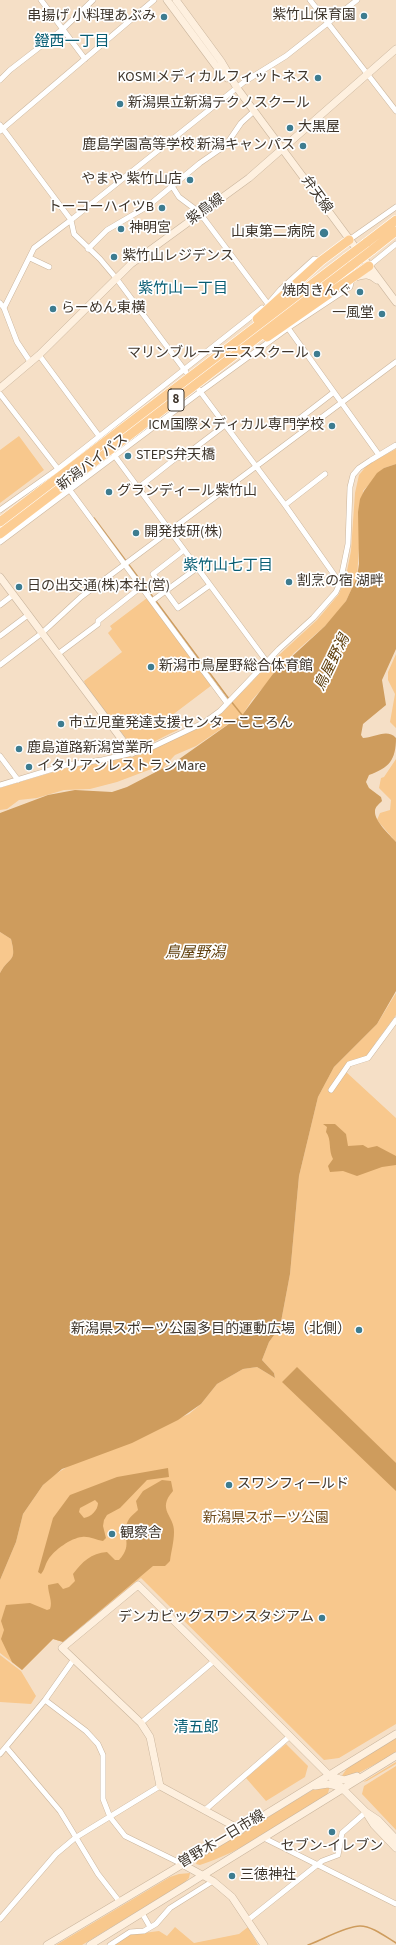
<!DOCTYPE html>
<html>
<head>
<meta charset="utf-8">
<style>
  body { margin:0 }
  canvas { display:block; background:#f5dfc6 }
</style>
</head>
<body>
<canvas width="396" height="1945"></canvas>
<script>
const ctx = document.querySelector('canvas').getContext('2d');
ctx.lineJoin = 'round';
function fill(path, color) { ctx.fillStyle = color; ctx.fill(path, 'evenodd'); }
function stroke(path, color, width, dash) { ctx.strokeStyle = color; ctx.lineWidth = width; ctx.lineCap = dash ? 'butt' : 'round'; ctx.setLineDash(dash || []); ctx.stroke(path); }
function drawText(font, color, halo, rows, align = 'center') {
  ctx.font = font + ' "Source Sans 3","Noto Sans JP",sans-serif'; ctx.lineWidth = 3.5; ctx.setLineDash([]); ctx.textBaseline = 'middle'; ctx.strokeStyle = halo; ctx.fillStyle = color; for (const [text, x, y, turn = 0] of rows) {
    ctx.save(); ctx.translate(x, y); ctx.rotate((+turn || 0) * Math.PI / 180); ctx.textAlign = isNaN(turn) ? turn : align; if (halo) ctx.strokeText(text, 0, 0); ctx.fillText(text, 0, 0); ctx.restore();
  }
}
fill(new Path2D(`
  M19 436 44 470 0 503V450Z
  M396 449V464L384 468 363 491 357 577 346 601 338 612 325 626 294 653 252 700 243 714 196 746 175 755 162 769 154 768 117 782 90 789 64 790 37 798 19 800 7 809 0 810V788L70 767 94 764 146 752 199 728 221 714 266 667 317 620 339 594 347 571 351 551 355 493 359 475 368 464Z
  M147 598 212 685 171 716 180 729C166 735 153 743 138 749L132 746 86 687 84 681 122 652 108 633 112 629 110 626Z
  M396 654V728L390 722 395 694 388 680V672Z
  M396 759V842L377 820 380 813 390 810 391 800 379 788 381 778 384 777Z
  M0 932 11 939C17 963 10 955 0 973Z
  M396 993V1015L376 1042 369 1055 357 1060 345 1071 396 1118V1724L339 1758 324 1760 141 1578 63 1642 53 1639 22 1670 0 1653V1580L16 1542 23 1514 43 1485 51 1477 70 1465 189 1414 201 1404 217 1384 243 1369 257 1367 275 1378 274 1373 262 1360 269 1342 280 1327 290 1274 299 1176 318 1097 334 1067 377 1024Z
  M0 1655 21 1671 36 1696 31 1704 0 1702Z
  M396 1737V1753L355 1775 341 1777 348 1767Z
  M286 1744 308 1766 305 1777 266 1801 246 1778Z
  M396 1762V1764L367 1781 363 1782Z
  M396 1766V1830L362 1794 364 1786Z
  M330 1786 328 1793 324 1797C286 1820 242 1852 200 1865L196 1864 198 1859 316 1788Z
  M190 1873 189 1878 184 1883 82 1945H56L170 1877 179 1874Z
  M175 1927 194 1943 239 1934 248 1927 258 1945H113L128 1935 159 1931 167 1936Z`), '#f8c88d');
fill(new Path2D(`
  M162 1480 171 1481 173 1491C156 1510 175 1516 174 1532 174 1542 171 1552 170 1561L165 1566H153L63 1642 53 1639 22 1670 12 1662 1 1639 4 1630 1 1621 6 1605 30 1603 47 1610 50 1609C53 1602 48 1593 48 1585L58 1583 63 1589 69 1587 75 1581 73 1574C82 1562 91 1553 107 1552L115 1560H119C135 1543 119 1536 129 1519 131 1516 135 1513 138 1510L136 1501 143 1491Z`), '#d19f60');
fill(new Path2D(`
  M396 464V649L382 680 386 705 363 724 361 735 363 738C374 738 387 728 396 738 396 760 389 768 369 775L366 782 369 788 381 797 382 801C379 804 375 807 375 811 374 821 390 835 396 842V991L377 1024 334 1067 318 1097 299 1176 290 1274 280 1327 269 1342 262 1360 274 1373 275 1378 257 1367 243 1369 217 1384 201 1404 178 1420 132 1443 62 1469 43 1485 23 1514 16 1542 0 1580V973C10 955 17 963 11 939L0 932V813L48 795 75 790 112 792 127 787 175 762 243 714 273 674 325 626 346 601 357 577 359 564 358 512 360 499 364 491 377 473 384 468Z
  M323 1124H335L346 1134 348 1146 363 1145 368 1148 377 1146 396 1156V1165L382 1167 357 1176 343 1171 330 1172 328 1166 333 1159C328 1150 332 1140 326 1132L327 1127Z
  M297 1367 396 1463V1491L282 1382Z
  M168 1468 169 1477 147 1480 120 1508 107 1515 104 1520 103 1526 106 1538 103 1541C96 1540 89 1536 82 1537 71 1538 54 1550 48 1560 45 1565 45 1569 41 1574L38 1572 53 1518 70 1495 117 1477ZM95 1500 98 1503C98 1510 91 1517 84 1518L79 1512 80 1508Z`), '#ce9c5d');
stroke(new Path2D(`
  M94 518 226 695 242 715
  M308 1945C322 1940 346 1926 360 1926 372 1926 386 1937 396 1943`), '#ce9c5d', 1.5);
const street = new Path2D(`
  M41 0 85 59
  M310 0 396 111
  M0 80 10 70 63 29 93 0
  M0 125 71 220 74 234 100 259 116 278 186 372
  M0 131 154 0
  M172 186 179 197 199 212 268 304
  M349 240 396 207
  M88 249 107 230 148 206 200 163 226 145 241 123 254 111
  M30 258 49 267
  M369 266 396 244
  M0 303 4 308 17 342 31 363
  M269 303 281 289 314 259 321 261
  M4 308 34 248 71 220 244 82 286 56 357 0
  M288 328 379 455
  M39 355 99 436
  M199 390 285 505 340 583
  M0 394 58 469
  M299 419 334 392
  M114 455 267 662
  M138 488 176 458 183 457 225 425
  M69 489 227 703
  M285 505 325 474
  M0 510 58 469 262 308
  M0 542 200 392 288 328 350 287 352 279
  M184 550 153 574 178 608 210 585
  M152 601 197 568
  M0 605 13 595
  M0 636 28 615
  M58 654 98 624V621L141 587
  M0 665 42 633 81 597 396 362
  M0 756 18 780
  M0 785 66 765 102 760 146 750 205 722 220 711 279 649 313 618 336 592 340 583 348 544 350 487 353 475 359 468 371 460 396 445
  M331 1090 349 1064 368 1058 396 1020
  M45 1700 86 1731 98 1744 103 1755V1799L110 1817 125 1836 182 1864
  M141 1723 214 1661
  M6 1747 60 1811 98 1874 119 1901
  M0 1754 45 1700 74 1659
  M205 1810 290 1736
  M264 1838 396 1904
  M142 1913 150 1927
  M0 1919 56 1854 75 1838 160 1786
  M248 1920 322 1861 338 1855 342 1833 366 1812
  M110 1945 130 1932 144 1931 156 1924 170 1908 213 1881`);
const secondary = new Path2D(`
  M167 0 216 66 227 78
  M176 0 221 61 237 88 396 302
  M356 277C365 274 370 274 377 280
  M0 388 39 355 131 264 249 178 396 49
  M0 577 132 753
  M333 1777 344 1780 357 1776
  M315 1786 328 1784 341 1787
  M367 1814 374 1825 396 1848
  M241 1830 160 1786 150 1737 141 1723 62 1648 138 1585 366 1812 378 1820 396 1839
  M182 1864 213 1881 232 1897 264 1945
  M47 1945 245 1827 396 1734
  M90 1945 396 1756`);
const highway = new Path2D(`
  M366 243 396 220
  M372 250 396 231
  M257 319 321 261 349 240
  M267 337 369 266
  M0 522 346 258
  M0 534 351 266`);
stroke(street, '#cab59d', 6);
stroke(secondary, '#cab59d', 8);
stroke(highway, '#fff', 10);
stroke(street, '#fff', 5);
stroke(secondary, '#fef0df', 7);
stroke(highway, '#fccd94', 9);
const highwayBridge = new Path2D(`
  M346 258 366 243
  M351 266 372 250`);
stroke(highwayBridge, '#fff', 10, []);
stroke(highwayBridge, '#fccd94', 9);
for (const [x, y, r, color] of [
  [364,16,4,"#3d7c90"],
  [164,17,4,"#3d7c90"],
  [318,78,4,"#3d7c90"],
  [120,104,4,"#3d7c90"],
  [290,128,4,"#3d7c90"],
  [303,146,4,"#3d7c90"],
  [190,180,4,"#3d7c90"],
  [162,208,4,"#3d7c90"],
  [121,229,4,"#3d7c90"],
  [324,233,5,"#3d7c90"],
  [114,257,4,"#3d7c90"],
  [360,292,4,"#3d7c90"],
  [53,309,4,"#3d7c90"],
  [382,314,4,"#3d7c90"],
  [317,354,4,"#3d7c90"],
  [332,426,4,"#3d7c90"],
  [128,456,4,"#3d7c90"],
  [109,492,4,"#3d7c90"],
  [136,533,4,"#3d7c90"],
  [289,582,4,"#3d7c90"],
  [19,587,4,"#3d7c90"],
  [151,667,4,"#3d7c90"],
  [61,724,4,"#3d7c90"],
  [19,749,4,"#3d7c90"],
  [29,767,4,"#3d7c90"],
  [359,1330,4,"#3d7c90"],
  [229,1485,4,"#3d7c90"],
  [112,1534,4,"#3d7c90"],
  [322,1618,4,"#3d7c90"],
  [332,1832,4,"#3d7c90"],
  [232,1876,4,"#3d7c90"]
]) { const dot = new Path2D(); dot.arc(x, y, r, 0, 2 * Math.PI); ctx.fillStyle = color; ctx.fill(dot); stroke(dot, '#fff', 1.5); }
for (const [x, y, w] of [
  [176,400,16]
]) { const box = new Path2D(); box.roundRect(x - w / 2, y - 11, w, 22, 3); ctx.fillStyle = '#fff'; ctx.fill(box); stroke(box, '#3e352b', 1); }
drawText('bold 13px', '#3e352b', null, [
  ["8",176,400]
]);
drawText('14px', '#3e352b', '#fff', [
  ["紫竹山保育園",356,16,"right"],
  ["串揚げ 小料理あぶみ",156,17,"right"],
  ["KOSMIメディカルフィットネス",310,78,"right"],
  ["新潟県立新潟テクノスクール",128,104],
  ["大黒屋",298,128],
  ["鹿島学園高等学校 新潟キャンパス",295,146,"right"],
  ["やまや 紫竹山店",182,180,"right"],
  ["トーコーハイツB",154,208,"right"],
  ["神明宮",129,229],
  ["山東第二病院",315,233,"right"],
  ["紫竹山レジデンス",122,257],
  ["焼肉きんぐ",352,292,"right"],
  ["らーめん東横",61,309],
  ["一風堂",374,314,"right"],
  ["マリンブルーテニススクール",309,354,"right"],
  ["ICM国際メディカル専門学校",324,426,"right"],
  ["STEPS弁天橋",136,456],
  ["グランディール紫竹山",117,492],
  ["開発技研(株)",144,533],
  ["割烹の宿 湖畔",297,582],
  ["日の出交通(株)本社(営)",27,587],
  ["新潟市鳥屋野総合体育館",159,667],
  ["市立児童発達支援センターこころん",69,724],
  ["鹿島道路新潟営業所",27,749],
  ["イタリアンレストランMare",37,767],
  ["新潟県スポーツ公園多目的運動広場（北側）",351,1330,"right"],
  ["スワンフィールド",237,1485],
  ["観察舎",120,1534],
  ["デンカビッグスワンスタジアム",314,1618,"right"],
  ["セブン-イレブン",332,1847,"center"],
  ["三徳神社",240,1876]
], 'left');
drawText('14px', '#3e352b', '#fff', [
  ["弁天線",316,195,54],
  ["紫鳥線",206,210,-36],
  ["新潟バイパス",93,463,-37],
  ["曽野木一日市線",222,1840,-31]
]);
drawText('14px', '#704d1e', '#fff', [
  ["新潟県スポーツ公園",266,1519]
]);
drawText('15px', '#075d73', '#fff', [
  ["鐙西一丁目",72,43],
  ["紫竹山一丁目",183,290],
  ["紫竹山七丁目",228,567],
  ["清五郎",196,1729]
]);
drawText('italic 15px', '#5e3d09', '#fff', [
  ["鳥屋野潟",333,663,-64],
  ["鳥屋野潟",195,954]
]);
</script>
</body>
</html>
